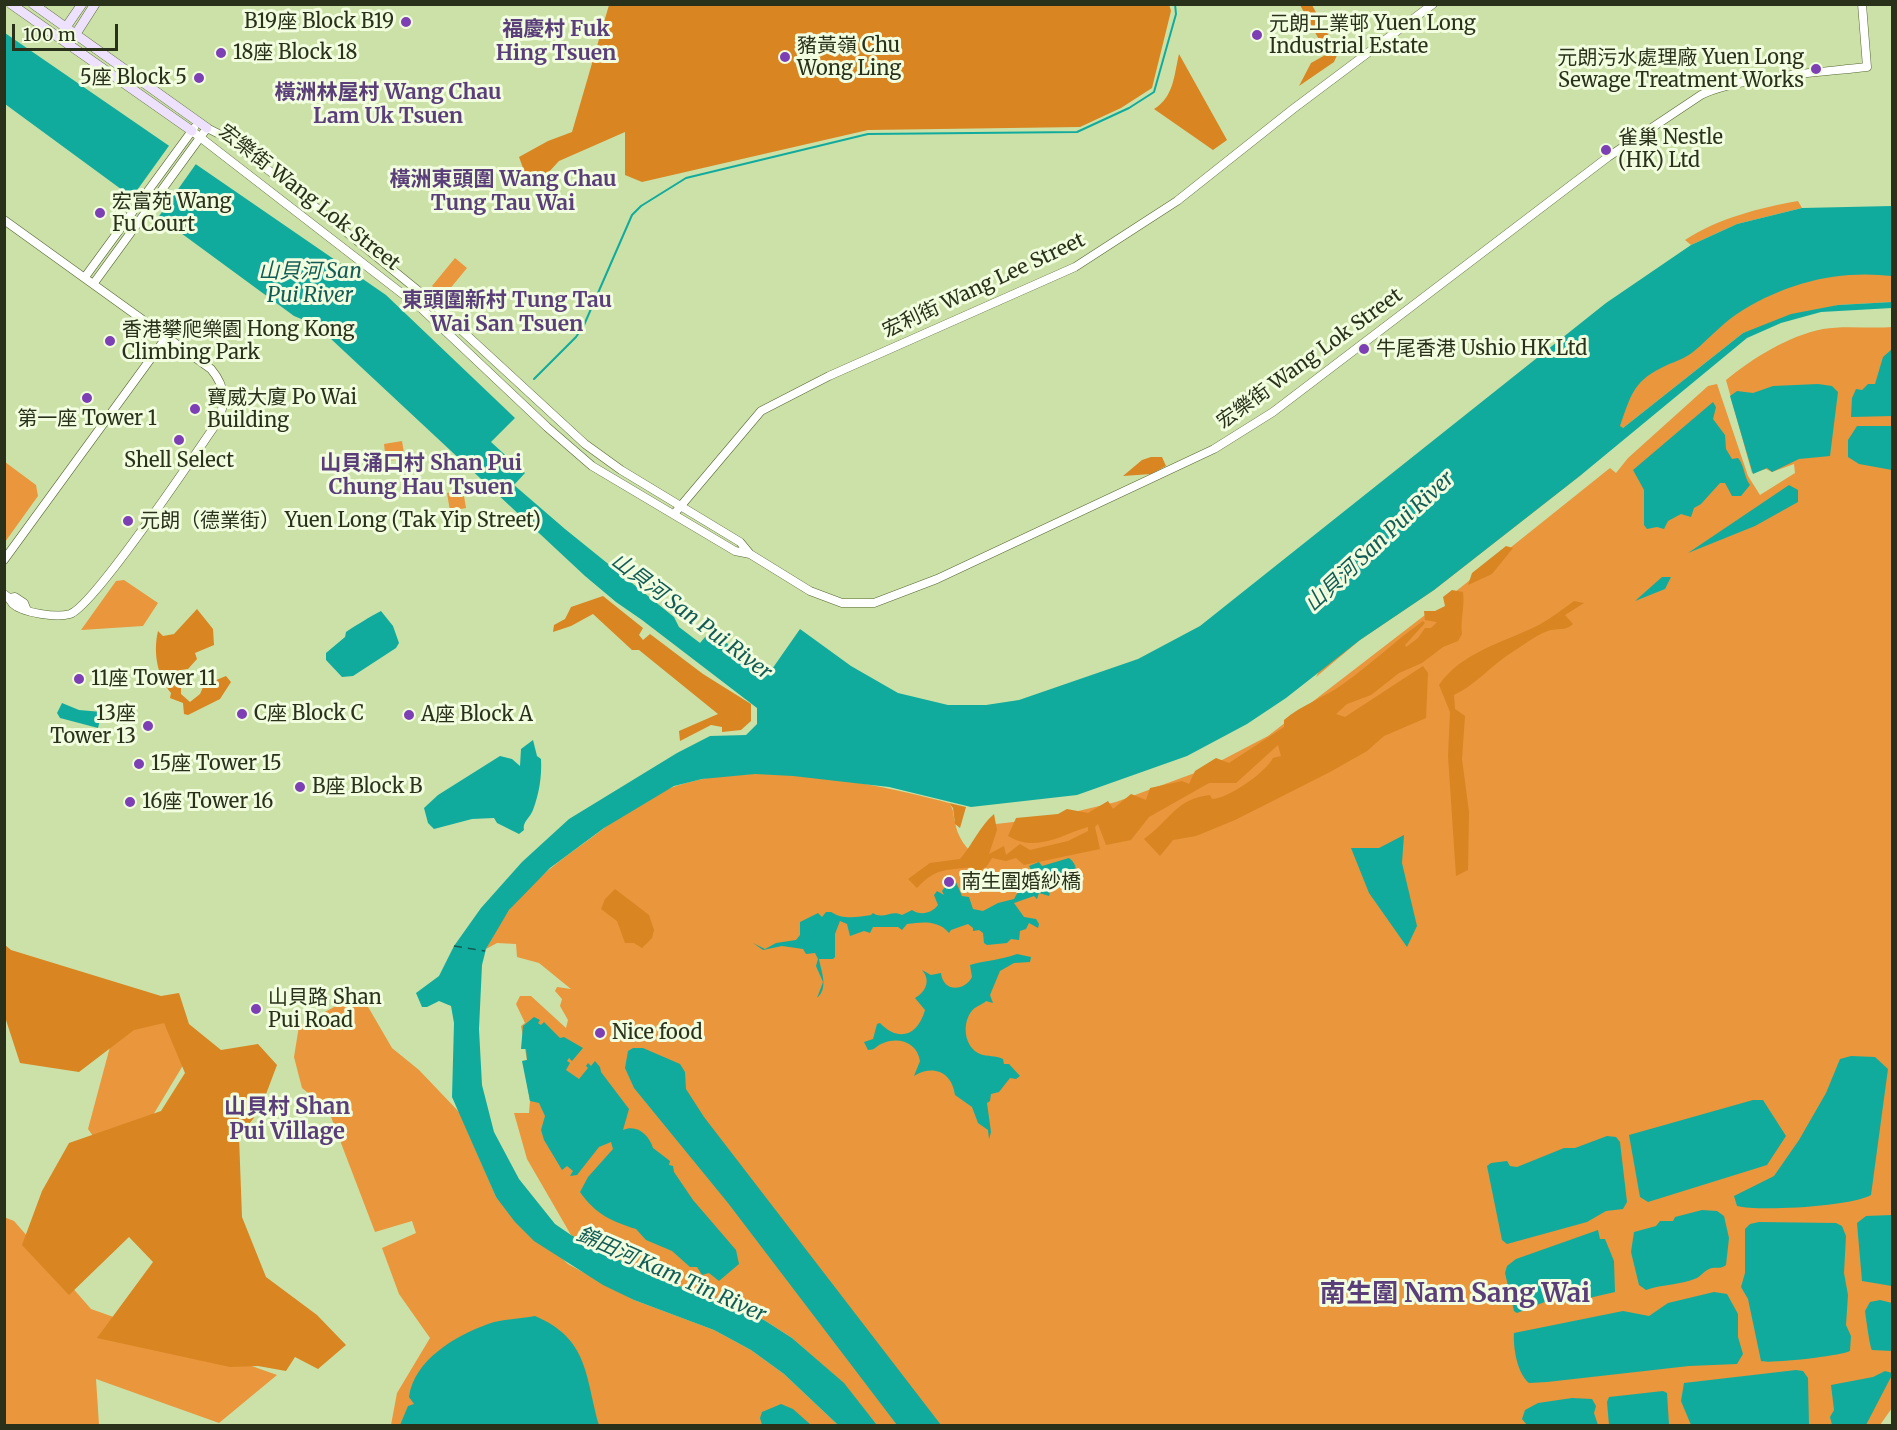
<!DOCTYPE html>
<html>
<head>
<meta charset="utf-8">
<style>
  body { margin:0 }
  #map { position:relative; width:1897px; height:1430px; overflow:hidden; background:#cbe1a7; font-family:Merriweather,serif }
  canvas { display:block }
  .frame { position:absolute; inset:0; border:6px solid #29311a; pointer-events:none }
  .scale { position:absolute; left:12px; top:24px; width:106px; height:27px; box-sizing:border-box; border:3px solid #29311a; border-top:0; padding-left:8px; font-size:18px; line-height:21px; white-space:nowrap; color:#29311a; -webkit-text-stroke:4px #f2fde0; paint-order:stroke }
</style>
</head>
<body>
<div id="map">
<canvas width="1897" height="1430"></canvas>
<div class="frame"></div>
<div class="scale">100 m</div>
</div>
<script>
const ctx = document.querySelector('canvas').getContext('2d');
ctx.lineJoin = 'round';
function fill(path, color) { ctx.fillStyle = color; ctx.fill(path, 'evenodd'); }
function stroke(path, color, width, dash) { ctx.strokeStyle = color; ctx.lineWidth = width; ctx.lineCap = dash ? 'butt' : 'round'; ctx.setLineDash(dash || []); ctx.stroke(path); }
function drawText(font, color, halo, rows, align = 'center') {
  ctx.font = font + ' Merriweather,"Noto Sans TC",serif'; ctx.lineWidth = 6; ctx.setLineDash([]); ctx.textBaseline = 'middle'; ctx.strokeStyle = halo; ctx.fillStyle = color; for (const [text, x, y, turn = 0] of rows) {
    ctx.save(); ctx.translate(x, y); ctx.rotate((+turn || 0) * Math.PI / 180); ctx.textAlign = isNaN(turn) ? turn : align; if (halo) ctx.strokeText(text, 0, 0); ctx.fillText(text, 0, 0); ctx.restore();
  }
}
fill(new Path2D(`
  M1798 201 1802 208 1737 224 1691 245 1685 240C1719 218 1759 208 1798 201Z
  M1892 247V302L1838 305 1743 333 1623 428 1581 475 1434 590 1360 640 1316 677 1324 661 1679 301Z
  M455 258 467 268 444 296 432 286Z
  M1892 327V1408L1880 1425H877L843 1383 792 1338 764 1320 715 1298 655 1278 571 1235 527 1159 514 1113H529L530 1101 523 1061 527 1060 521 1026 525 1023 516 1004 520 996H531L566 1028 568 1020 560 1006 562 999 555 991 557 987 571 989 539 963 517 957 516 944 497 943 486 949C493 937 500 922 509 910 531 881 562 859 591 838 616 819 646 796 676 786 755 759 871 782 949 803 954 809 953 815 955 822 957 837 967 850 978 858L987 825 1049 818 1116 802 1203 770 1268 736 1425 615 1440 620 1455 592 1610 468 1616 473 1628 458 1708 386 1717 384 1748 476 1760 495 1795 473 1794 464 1772 472 1766 469 1752 473 1726 380C1753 358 1788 336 1823 329 1845 325 1870 329 1892 327Z
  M402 441 405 459 386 461 384 444Z
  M5 462 36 485 38 496 5 542Z
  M463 490 466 508 450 511 447 493Z
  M124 580 158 603 143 626 81 630 116 581Z
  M360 993 392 1048 419 1070 460 1113 496 1197 568 1264 634 1300 714 1330 751 1350 784 1374 838 1425H391L397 1393 430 1338 399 1294 382 1248 416 1233 412 1221 375 1232 328 1109 302 1088 294 1057 299 1026Z
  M118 1017 171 1021 185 1062 144 1130 103 1150 88 1129Z
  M4 1217 14 1221 91 1309 277 1375 219 1423 96 1379 99 1425H5Z`), '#e9963c');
fill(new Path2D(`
  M609 5 1169 4 1171 11 1152 88 1121 108 1080 127 868 130 642 182 625 175V132L559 161 546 175 527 179 519 157 548 141 572 132Z
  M1300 5H1312L1338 53 1334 62 1299 86 1311 63 1327 54Z
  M1179 54 1227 140 1213 150 1154 109C1174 97 1174 75 1179 54Z
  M1151 457H1162L1166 466 1151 474 1123 476 1142 460Z
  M1506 546 1513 548 1492 574 1468 585 1472 573Z
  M1452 590 1463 592C1465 607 1460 620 1462 634L1458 641 1443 647 1422 663 1399 673 1371 695 1347 704 1336 714 1345 717 1423 666 1428 673 1426 718 1384 736 1367 751 1330 772 1235 820 1196 836 1173 840 1160 856 1144 839C1170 821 1175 799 1210 795L1212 799C1228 799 1266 772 1273 758L1281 756 1278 745 1236 783H1209L1149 817 1131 840 1106 845 1098 824 1095 827 1100 849 1024 865 1016 858 1006 861 992 858 987 866 976 874 972 867C944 871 937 867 917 888L908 879 930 863 960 859C973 844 979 827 994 814L997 830 989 854 1004 846 1006 855 1020 844 1030 850 1068 841 1088 831V827C1060 835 1037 853 1008 836L1016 818 1058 814 1067 809 1088 813 1108 801 1113 809 1131 794 1146 800 1150 788 1182 781 1189 784 1195 771 1216 758 1229 763 1284 727V720C1301 705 1324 698 1343 684 1370 665 1395 641 1423 621L1425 623 1405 645 1406 647 1418 638 1425 628H1431L1437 622 1425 620 1424 611H1435L1445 606 1443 597Z
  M603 596 643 628 639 635 643 640 650 634 703 674 751 704V721L741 730 722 732V727L711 725 680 741 679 731 718 714 639 650H632L593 614 571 626 553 632 554 625 565 619 571 607Z
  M1574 601 1584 603 1565 615 1573 624C1565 631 1561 628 1551 630 1539 633 1525 644 1514 651 1492 664 1476 685 1454 695L1455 709 1465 716 1462 759 1469 812 1468 870 1456 876 1448 756 1450 712 1439 685C1461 652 1505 642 1539 625 1551 618 1563 609 1574 601Z
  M197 609 213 629 214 645 195 653 197 659 188 669 181 670V694L190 702 200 694 204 685 226 676 231 682 220 699 188 715 184 714 183 703 170 698 171 693C157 676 153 652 158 631L163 636 174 634Z
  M949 803 966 807 960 828 955 824 953 808Z
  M615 889 649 915 654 930 652 938 642 948 634 943H625L617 921 601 909 605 899Z
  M5 945 11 950 161 996 179 993 189 1024 221 1050 258 1044 277 1065 260 1110 239 1137 242 1217 266 1277 317 1315 346 1345 318 1369 295 1357 286 1371 258 1366 230 1367 97 1338 153 1262 129 1237 69 1295 22 1245 42 1191 69 1143 161 1111 185 1073 164 1023 134 1030 79 1072 20 1063 5 1017Z`), '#d88522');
fill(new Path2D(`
  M5 33 386 295 515 418 491 442 525 473 514 485 565 529 674 617 679 627 700 643 711 630 727 643 741 660 770 672 800 629 851 666 898 693 948 705H986L1019 700 1138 659 1200 626 1606 303 1691 245 1737 224 1802 208 1892 206V276C1839 270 1789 282 1743 310 1724 321 1710 338 1693 352 1683 360 1672 362 1661 368 1632 382 1630 399 1620 426L1623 428 1743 333 1791 314 1838 305 1892 302V308L1821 312 1781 323 1747 338 1581 475 1434 590 1360 640 1286 698 1247 724 1187 756 1077 795 971 807 889 787 793 776 755 774 702 779 674 786 604 828 550 868 509 910 486 949 482 965 479 1029 482 1085 494 1132 519 1179 555 1224 571 1235 655 1278 715 1298 764 1320 792 1338 844 1383 877 1425H838L784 1374 751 1350 714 1330 634 1300 603 1285 534 1241 515 1222 496 1197 452 1097 454 1023 451 1006 439 1001 427 1007H422L416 993 439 976 454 946 481 908 522 862 569 819 677 753 710 736 746 735 757 724V708L642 620 616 602 585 576 316 325 294 316 5 104Z
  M1892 349V416L1851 417 1852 398 1856 389 1862 390 1868 384H1875L1883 357Z
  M1818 384 1832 386 1838 392 1830 456 1799 459 1772 472 1767 468 1753 474 1730 396 1737 391 1753 393 1773 386Z
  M1713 402 1716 407 1713 419 1725 435 1726 449 1732 459 1738 458C1744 464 1744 477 1750 485L1741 496H1732L1725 483H1720L1701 504 1694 508 1691 517 1681 514 1668 521 1664 529 1657 527 1647 529 1644 525V490L1633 470Z
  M1857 426H1892V470L1859 464 1848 457V440Z
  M1789 485 1798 490V502L1755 526 1688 553Z
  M1662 577H1671L1665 589 1635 601Z
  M381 611 393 626 399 643 396 648 353 676 342 677 326 660V653L345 637 346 632C358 624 368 618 381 611Z
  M62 703 79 710 102 712 98 728 60 718 57 713Z
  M533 740 537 756 541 759C542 777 539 794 533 810 530 818 522 822 524 830L519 834 497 823 494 818 472 819 434 829 428 823 424 808 438 795 500 756 512 759 520 766 521 749Z
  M1404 835 1402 863 1417 926 1407 947 1369 893 1351 848H1379Z
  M1069 858C1076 863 1077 870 1076 879L1063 887 1061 880 1057 879 1052 886 1049 896 1039 893 1037 899 1034 896 1014 903 1024 917 1036 919 1039 924 1038 928 1029 923 1026 929 1020 931 1019 940 1011 939 1007 943 987 945 984 943 983 933 979 930 973 931V928L968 924 951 930 949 933C938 920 923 922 907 924L902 930 898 927H873L870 933 864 931 850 936 847 924 840 921 835 934V957L833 959H819C821 971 829 988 817 998L823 982 816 966 818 959 815 953 806 954 803 949 782 946 763 950 753 943 765 949 776 943 796 940 800 935V922L818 913 822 917 826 912H831C843 920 858 917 871 915L873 913C883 920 892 909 902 915L912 910C921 916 932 913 938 905L934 895 937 891 944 895 942 891 950 880 956 882 962 896 969 897 973 909 983 911 998 903 1014 899 1018 892 1014 877 1026 879 1031 870 1029 866 1039 862 1042 866Z
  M1017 954 1031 957 1030 962 1014 963 1000 971 990 995 993 1003 986 1001C982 1005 975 1006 971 1012 962 1024 964 1047 980 1054 988 1057 995 1055 1003 1059L1004 1064H1009L1020 1076 1016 1079 1010 1078 999 1092 991 1094 990 1101 987 1103 991 1132 989 1139 988 1130 978 1123 972 1107 955 1095C952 1072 933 1064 914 1076L920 1061C917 1042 898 1036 881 1044 875 1047 875 1050 868 1050L864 1042 873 1039 877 1024 880 1023C899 1043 918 1035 925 1010L915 998C926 992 931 980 922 970L931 975 941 973C943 992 964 992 972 977L970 965C987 960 1001 960 1017 954Z
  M534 1017 540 1020 538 1023 541 1025 544 1022 560 1038 564 1037 583 1048 572 1061 569 1058 567 1061 570 1063 566 1070 579 1079 588 1068 586 1066 588 1063 591 1066 595 1061 600 1067 601 1072 629 1109 623 1130C637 1124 649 1135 653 1148L670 1161 669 1165 673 1166 674 1172 693 1200 736 1250 739 1264 719 1281 709 1273 702 1275 697 1267H690L672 1251 646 1240 636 1229C613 1222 595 1214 580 1192L588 1177 613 1149 611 1142 599 1147 577 1175 570 1176 573 1171 567 1166 562 1170 544 1140 541 1130 545 1116 539 1103 530 1101 522 1061 527 1060 526 1049H521L523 1026Z
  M633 1048H643L680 1064 685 1072 686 1089 704 1117 941 1425H897L728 1203 634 1088 625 1068 628 1051Z
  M1851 1056 1875 1057 1888 1069 1871 1195C1853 1206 1759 1212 1737 1206L1734 1196 1774 1176 1799 1140 1826 1093 1840 1059Z
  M1753 1100H1763L1786 1136 1767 1165 1648 1202 1640 1197 1629 1135Z
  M1607 1136 1616 1137 1620 1142 1627 1202 1623 1209 1606 1211 1587 1222 1507 1244 1502 1240 1487 1166 1491 1163 1507 1161 1510 1166 1517 1167 1564 1148H1575Z
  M1702 1210 1717 1211 1724 1216 1729 1238 1726 1265C1720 1270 1716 1266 1709 1269 1704 1271 1701 1276 1697 1278 1681 1285 1663 1284 1646 1290L1639 1285 1631 1252 1634 1232 1656 1226 1660 1221H1673L1675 1217Z
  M1892 1215V1286L1862 1281 1857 1223 1866 1216Z
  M1759 1222 1836 1223 1842 1226 1846 1236 1844 1273 1848 1295 1846 1325 1851 1336 1850 1351C1841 1356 1768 1364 1761 1361L1748 1299 1741 1287 1745 1273V1229L1750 1224Z
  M1598 1230 1600 1239H1605L1614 1261 1615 1292 1589 1298 1562 1295 1517 1313 1514 1311 1505 1273 1507 1266 1516 1259Z
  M1714 1292 1727 1294 1738 1314V1337L1743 1354 1737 1364 1689 1366 1547 1382 1529 1383C1517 1373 1513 1347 1514 1333L1623 1311 1649 1316 1668 1303Z
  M1880 1300 1892 1303V1351L1872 1350C1870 1348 1866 1318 1865 1311L1870 1302Z
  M535 1316C589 1339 585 1376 599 1425H400L408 1406 414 1404 409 1397C414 1360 455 1336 488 1324 502 1319 520 1319 535 1316Z
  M1796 1370 1803 1371 1808 1378 1809 1425H1691L1681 1401 1684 1383Z
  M1885 1371 1892 1373 1891 1377 1866 1425H1832L1830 1417 1834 1410 1831 1385 1873 1377Z
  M1663 1391 1667 1393 1669 1425H1609L1607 1402 1609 1397Z
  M1572 1398 1592 1399 1596 1406 1594 1413 1598 1425H1527L1522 1419 1525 1410 1538 1403Z
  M781 1404 793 1409 811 1425H762L760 1418 762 1412Z`), '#11ab9e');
fill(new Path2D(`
  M171 143 198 161 157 219 130 200Z`), '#cbe1a7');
stroke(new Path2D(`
  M534 379 576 337 584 325 632 215 641 206 686 178 868 134 1077 132 1129 108 1154 92 1176 14 1175 4`), '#11ab9e', 2);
stroke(new Path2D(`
  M454 946 485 951`), '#125c55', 1.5, [8, 6]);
const tertiary = new Path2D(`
  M192 131 422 309 547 427 592 466 735 551 750 554 810 591 842 603H874L937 579 1214 449 1273 412 1608 157 1701 95C1736 77 1825 72 1867 67L1862 4
  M4 220 211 369C227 388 227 406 214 427 193 457 94 606 70 614 57 618 23 613 13 604 10 600 9 597 4 594
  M85 277 194 128
  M94 283 207 128 221 135 291 187 421 293 585 444 621 470 740 542 750 554
  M674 514 761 411 829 376 1075 267 1177 201 1293 109 1433 4
  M4 560 168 335
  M10 598 15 597 24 603 26 608`);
const secondary = new Path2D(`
  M11 4 192 131
  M33 4 207 128
  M62 33 82 4
  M72 40 95 4`);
stroke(tertiary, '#546631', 9);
stroke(secondary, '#546631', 10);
stroke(tertiary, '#fff', 8);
stroke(secondary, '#eee1fd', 9);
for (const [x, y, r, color] of [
  [406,22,6,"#7c3fb4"],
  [1257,35,6,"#7c3fb4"],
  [221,53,6,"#7c3fb4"],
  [785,57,6,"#7c3fb4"],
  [1816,69,6,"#7c3fb4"],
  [199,78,6,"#7c3fb4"],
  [1606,150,6,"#7c3fb4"],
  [100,213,6,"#7c3fb4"],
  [110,341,6,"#7c3fb4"],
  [1364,349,6,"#7c3fb4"],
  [87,398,6,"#7c3fb4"],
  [195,409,6,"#7c3fb4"],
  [179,440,6,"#7c3fb4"],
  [128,521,6,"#7c3fb4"],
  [79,679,6,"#7c3fb4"],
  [242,714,6,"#7c3fb4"],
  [409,715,6,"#7c3fb4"],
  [148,726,6,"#7c3fb4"],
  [139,764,6,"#7c3fb4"],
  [300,787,6,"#7c3fb4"],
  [130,802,6,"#7c3fb4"],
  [949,882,6,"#7c3fb4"],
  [256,1009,6,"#7c3fb4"],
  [600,1033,6,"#7c3fb4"]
]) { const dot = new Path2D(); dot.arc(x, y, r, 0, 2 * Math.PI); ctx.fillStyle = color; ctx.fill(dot); stroke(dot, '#f2fde0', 2); }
drawText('20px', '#29311a', '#f2fde0', [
  ["B19座 Block B19",394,22,"right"],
  ["元朗工業邨 Yuen Long",1269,24],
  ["Industrial Estate",1269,47],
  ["豬黃嶺 Chu",797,46],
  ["Wong Ling",797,69],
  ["18座 Block 18",233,53],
  ["元朗污水處理廠 Yuen Long",1804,58,"right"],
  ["Sewage Treatment Works",1804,81,"right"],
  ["5座 Block 5",187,78,"right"],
  ["雀巢 Nestle",1618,138],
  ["(HK) Ltd",1618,161],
  ["宏富苑 Wang",112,202],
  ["Fu Court",112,225],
  ["香港攀爬樂園 Hong Kong",122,330],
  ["Climbing Park",122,353],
  ["牛尾香港 Ushio HK Ltd",1376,349],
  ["寶威大廈 Po Wai",207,398],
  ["Building",207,421],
  ["第一座 Tower 1",87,419,"center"],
  ["Shell Select",179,461,"center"],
  ["元朗（德業街） Yuen Long (Tak Yip Street)",140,521],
  ["11座 Tower 11",91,679],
  ["13座",136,714,"right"],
  ["Tower 13",136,737,"right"],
  ["C座 Block C",254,714],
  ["A座 Block A",421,715],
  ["15座 Tower 15",151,764],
  ["B座 Block B",312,787],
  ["16座 Tower 16",142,802],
  ["南生圍婚紗橋",961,882],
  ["山貝路 Shan",268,998],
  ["Pui Road",268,1021],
  ["Nice food",612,1033]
], 'left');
drawText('20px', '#29311a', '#f2fde0', [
  ["宏樂街 Wang Lok Street",309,198,38],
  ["宏利街 Wang Lee Street",984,286,-25],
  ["宏樂街 Wang Lok Street",1310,359,-36]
]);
drawText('bold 21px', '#5a3e79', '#f2fde0', [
  ["福慶村 Fuk",556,30],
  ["Hing Tsuen",556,54],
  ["橫洲林屋村 Wang Chau",388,93],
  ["Lam Uk Tsuen",388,117],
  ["橫洲東頭圍 Wang Chau",503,180],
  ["Tung Tau Wai",503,204],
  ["東頭圍新村 Tung Tau",507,301],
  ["Wai San Tsuen",507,325],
  ["山貝涌口村 Shan Pui",421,464],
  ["Chung Hau Tsuen",421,488]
]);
drawText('italic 21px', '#125c55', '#f2fde0', [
  ["山貝河 San",310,272],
  ["Pui River",310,296],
  ["山貝河 San Pui River",1380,542,-43],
  ["山貝河 San Pui River",691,617,37],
  ["錦田河 Kam Tin River",671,1275,24]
]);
drawText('bold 22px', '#5a3e79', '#f2fde0', [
  ["山貝村 Shan",287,1108],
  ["Pui Village",287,1133]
]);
drawText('bold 26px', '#5a3e79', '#f2fde0', [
  ["南生圍 Nam Sang Wai",1455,1295]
]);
</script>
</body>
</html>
